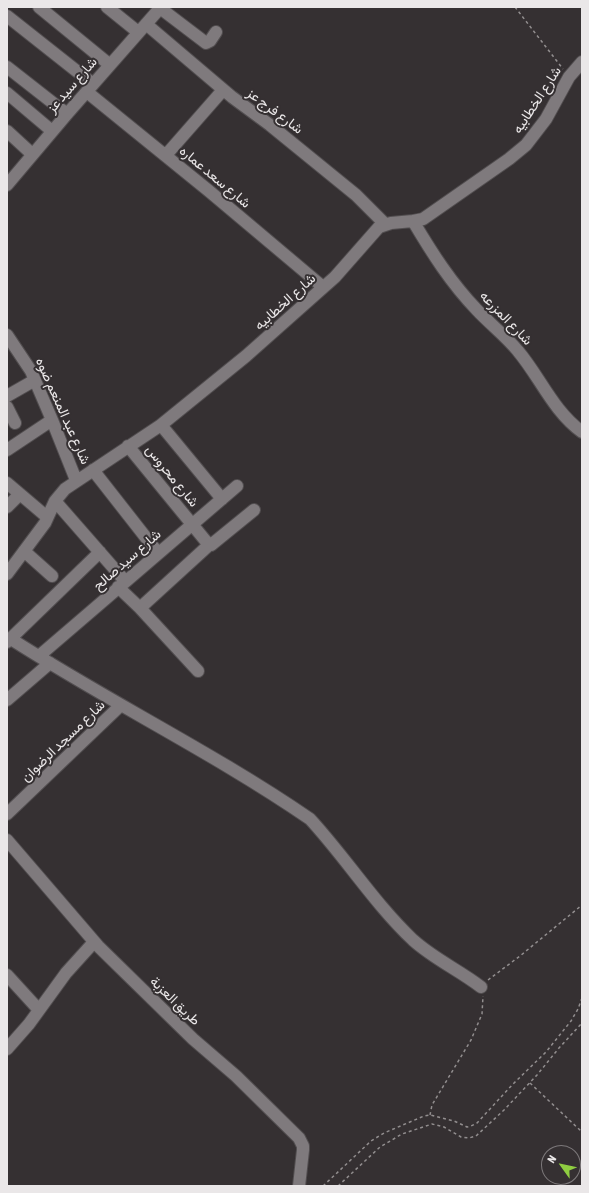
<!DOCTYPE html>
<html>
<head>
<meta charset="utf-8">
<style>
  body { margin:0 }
  #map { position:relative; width:589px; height:1193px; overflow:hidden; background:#353032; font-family:"Asap Condensed",sans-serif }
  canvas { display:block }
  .frame { position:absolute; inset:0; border:8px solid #eae7e8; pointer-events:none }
  .north { position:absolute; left:541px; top:1145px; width:40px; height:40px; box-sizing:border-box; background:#353032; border:1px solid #7d797b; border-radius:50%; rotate:303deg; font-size:11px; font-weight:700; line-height:16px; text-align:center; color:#eae7e8 }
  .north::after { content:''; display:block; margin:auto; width:14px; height:18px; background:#8fcd41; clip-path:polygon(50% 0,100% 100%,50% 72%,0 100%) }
</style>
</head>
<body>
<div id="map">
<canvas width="589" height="1193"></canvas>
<div class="frame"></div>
<div class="north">N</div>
</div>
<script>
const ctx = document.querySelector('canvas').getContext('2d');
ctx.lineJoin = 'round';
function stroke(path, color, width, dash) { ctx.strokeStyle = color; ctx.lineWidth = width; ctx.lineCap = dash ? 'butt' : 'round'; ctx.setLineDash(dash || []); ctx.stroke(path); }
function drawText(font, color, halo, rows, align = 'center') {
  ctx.font = font + ' "Asap Condensed",Vazirmatn,sans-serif'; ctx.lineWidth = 4; ctx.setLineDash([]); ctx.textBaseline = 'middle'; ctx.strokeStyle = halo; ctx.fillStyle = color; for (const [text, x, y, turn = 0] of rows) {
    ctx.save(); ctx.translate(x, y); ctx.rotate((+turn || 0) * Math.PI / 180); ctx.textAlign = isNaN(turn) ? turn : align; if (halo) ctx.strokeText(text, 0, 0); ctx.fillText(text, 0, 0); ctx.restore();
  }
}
const minor = new Path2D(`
  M39 7 110 65
  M107 7 138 32
  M160 8 206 43 210 41 216 32
  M7 16 93 84
  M146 24 232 97 270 125 356 195 385 224
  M7 67 67 114
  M87 92 209 191 323 287
  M7 93 52 131
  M7 131 32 154
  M166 155 223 90
  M7 185 67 114 161 7
  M413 221C432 253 451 283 477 310 490 324 506 336 518 351 540 377 553 411 582 432
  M7 335 31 371 52 420 76 480
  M7 396 35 380
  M7 407 15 423
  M161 425 222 499
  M128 446 209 545H211L254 510
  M7 450 52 420
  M93 470 158 553
  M7 483 47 517
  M55 501 125 581
  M7 507 20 494
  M24 551 52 576
  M7 574 45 523 55 501 65 489 161 425 246 356 335 277 379 227 391 223 413 221 423 219 509 159 526 145 546 119 569 77 582 62
  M118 587 140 608 198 671
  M140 608 209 545
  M11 639C109 702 214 753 310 819 346 858 374 903 413 940 434 959 459 970 481 987
  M7 642 100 552
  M39 656 237 486
  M7 700 50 663
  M7 814 121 705
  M7 840 98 946 193 1039 236 1076 299 1138 303 1146V1150L299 1186
  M7 975 39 1010
  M7 1049 29 1024 66 973 94 942`);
stroke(minor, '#524e50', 14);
stroke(new Path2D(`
  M515 7 563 69
  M582 917V923
  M488 980 520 956 582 905
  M530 1083 582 1132
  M430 1115 432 1105 471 1040 482 1014 483 996
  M323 1186 371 1141 384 1133 424 1116 430 1115 454 1121 467 1127 471 1126 477 1123 513 1084 546 1052 571 1021 578 1009 582 998
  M338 1186 380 1147 402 1134 432 1124 444 1127 461 1137 469 1138 476 1136 504 1110 537 1075 559 1048 582 1023`), '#928e8f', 1.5, [3, 3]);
stroke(minor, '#7f7a7d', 12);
drawText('14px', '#eae7e8', '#353032', [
  ["شارع سيد عز",72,85,-49],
  ["شارع الخطابيه",537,100,-57],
  ["شارع فرج عز",275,111,37],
  ["شارع سعد عماره",215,177,40],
  ["شارع الخطابيه",285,302,-42],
  ["شارع المزرعه",506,318,46],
  ["شارع عبد المنعم ضوه",63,411,66],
  ["شارع محروس",172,476,51],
  ["شارع سيد صالح",127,560,-41],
  ["شارع مسجد الرضوان",63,741,-44],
  ["طريق العزبة",175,1001,44]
]);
</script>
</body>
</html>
